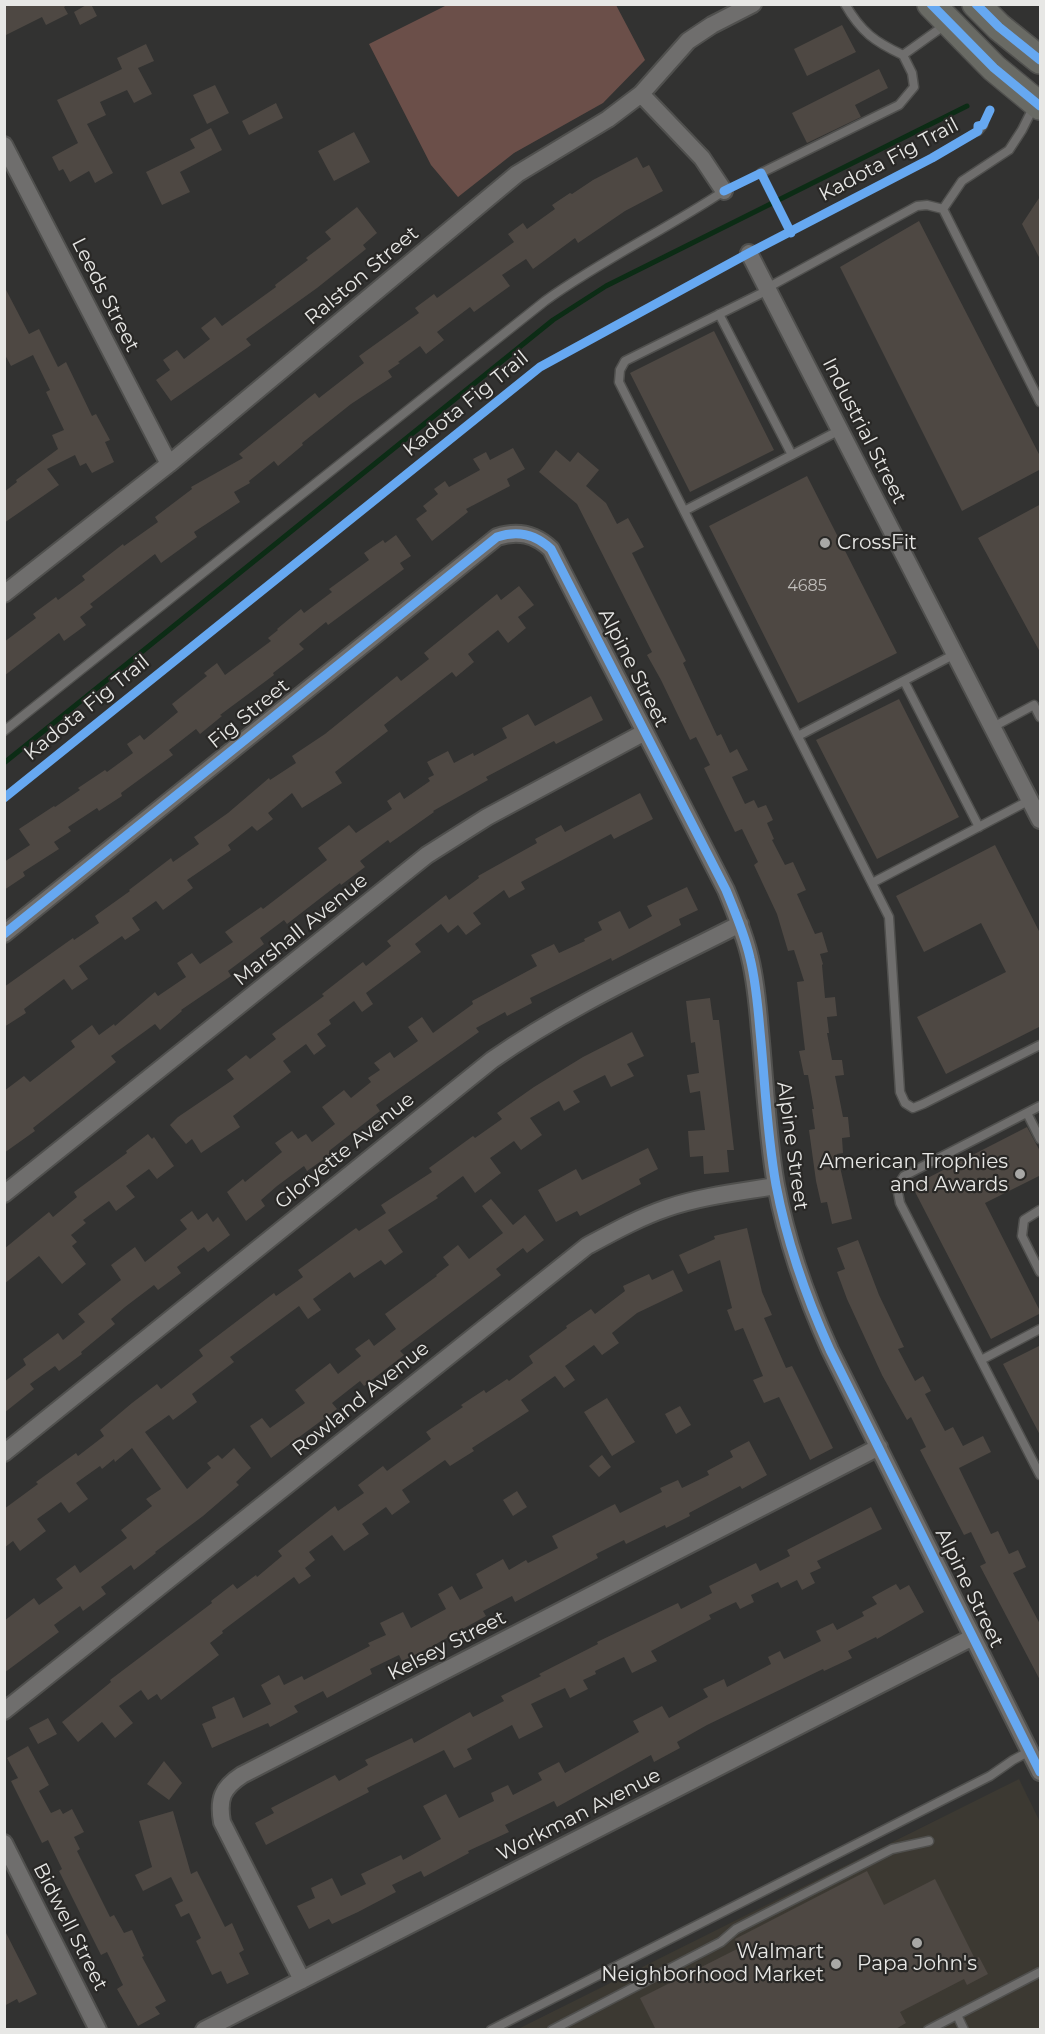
<!DOCTYPE html>
<html>
<head>
<meta charset="utf-8">
<style>
  body { margin:0 }
  #map { position:relative; width:1045px; height:2034px; overflow:hidden; background:#323231; font-family:Montserrat,sans-serif }
  canvas { display:block }
  .frame { position:absolute; inset:0; border:6px solid #e7e7e5; pointer-events:none }
</style>
</head>
<body>
<div id="map">
<canvas width="1045" height="2034"></canvas>
<div class="frame"></div>
</div>
<script>
const ctx = document.querySelector('canvas').getContext('2d');
ctx.lineJoin = 'round';
function fill(path, color) { ctx.fillStyle = color; ctx.fill(path, 'evenodd'); }
function stroke(path, color, width, dash) { ctx.strokeStyle = color; ctx.lineWidth = width; ctx.lineCap = dash ? 'butt' : 'round'; ctx.setLineDash(dash || []); ctx.stroke(path); }
function drawText(font, color, halo, rows, align = 'center') {
  ctx.font = font + ' Montserrat,sans-serif'; ctx.lineWidth = 4.5; ctx.setLineDash([]); ctx.textBaseline = 'middle'; ctx.strokeStyle = halo; ctx.fillStyle = color; for (const [text, x, y, turn = 0] of rows) {
    ctx.save(); ctx.translate(x, y); ctx.rotate((+turn || 0) * Math.PI / 180); ctx.textAlign = isNaN(turn) ? turn : align; if (halo) ctx.strokeText(text, 0, 0); ctx.fillText(text, 0, 0); ctx.restore();
  }
}
fill(new Path2D(`
  M1019 1779 1040 1822V2029L516 2030Z`), '#3c3932');
fill(new Path2D(`
  M447 5H616L645 60 603 103 514 153 458 197 431 165 369 44Z`), '#6b4f49');
stroke(new Path2D(`
  M4 763 553 320 606 286 967 106`), '#0c2c15', 5);
fill(new Path2D(`
  M4 4H68L64 7 68 14 46 25 42 17 4 36Z
  M88 4H91L97 16 80 25 74 12Z
  M842 25 856 52 807 76 794 49Z
  M146 44 154 61 138 68 152 94 134 103 127 90 100 102 106 115 87 124 113 173 95 183 89 171 70 182 63 169 59 171 52 157 78 143 57 100 122 69 117 58Z
  M879 69 888 88 855 105 861 117 807 143 792 113Z
  M215 85 229 113 207 124 193 95Z
  M276 103 283 118 249 135 242 121Z
  M211 128 222 150 180 172 190 192 162 205 146 172 195 148 190 139Z
  M354 132 370 162 334 181 318 151Z
  M637 157 643 168 649 165 663 191 625 211 578 243 575 238 533 269 526 259 502 275 510 286 474 312 470 307 437 332 444 340 426 354 420 346 398 362 400 363 388 371 392 377 351 404 302 443 303 445 278 466 274 461 249 481 250 483 234 492 240 502 194 532 197 537 161 563 155 554 90 604 93 607 80 617 86 625 64 641 59 633 4 676V642L36 618 33 614 56 597 58 600 85 580 82 576 123 544 124 546 158 522 155 517 192 489 191 487 243 458 239 454 315 393 319 398 364 363 359 356 419 313 415 308 434 294 437 298 514 242 508 234 523 223 527 229 555 209 552 205 570 193 572 194 593 180Z
  M1041 195V261L1022 224Z
  M357 207 377 233 363 245 366 249 317 288 246 339 251 345 171 401 156 380 170 370 163 360 177 350 184 359 210 339 201 328 215 317 222 326 276 287 275 285 308 260 306 258 331 239 325 232Z
  M919 221 1041 458V469L962 511 840 267Z
  M4 286 29 334 39 329 58 367 66 362 92 416 96 414 110 440 105 442 114 462 92 473 86 463 80 466 75 455 47 469 59 485 4 523V492L17 482 16 480 58 449 52 435 64 430 46 392 50 390 33 355 11 366 4 353Z
  M714 331 774 450 690 492 630 373Z
  M513 448 525 469 507 479 510 486 466 509 468 512 432 541 416 519 427 511 423 506 438 494 434 489 445 481 449 487 480 470 473 459 486 452 490 460Z
  M556 450 570 462 578 452 599 470 586 486 606 503 617 524 628 518 644 547 632 553 686 661 683 663 717 736 721 734 730 753 737 749 748 770 732 777 745 804 754 800 758 808 766 805 773 820 767 823 774 839 772 840 785 865 793 862 806 890 797 894 815 934 822 932 828 952 820 954 823 964 822 965 825 998 835 997 837 1016 827 1017 829 1033H827L832 1060H842L844 1075 835 1076 843 1117H848L850 1137 842 1138 843 1153 837 1154 852 1219 832 1224 827 1202 821 1203 816 1181 809 1130 815 1129 812 1109H814L808 1075H804L799 1051 805 1050 797 982 804 981 794 950 788 951 777 914 754 865 758 862 742 829 735 832 704 768 710 765 696 737 690 740 661 680 647 655 652 652 577 504 539 472Z
  M807 476 897 653 798 703 709 526Z
  M1041 504V654L978 538Z
  M396 535 411 556 400 563 404 569 328 625 326 622 299 644 304 649 273 673 274 675 220 715 222 716 200 734 196 729 169 750 173 755 121 793 122 796 99 811 97 808 68 827 71 831 54 842 59 849 23 872 25 876 4 890V862L30 845 19 829 54 806 55 807 80 790 78 788 105 770 107 772 133 753 127 744 140 735 144 740 178 712 172 704 207 676 204 673 217 663 225 675 271 641 268 638 278 630 277 629 301 609 304 613 332 592 329 589 369 560 364 553 383 540 385 543Z
  M519 586 534 605 518 617 526 628 508 643 498 630 468 654 474 662 456 677 452 672 384 725 388 731 335 772 342 783 302 808 292 793 268 813 273 819 257 831 252 826 228 845 231 850 187 880 193 888 163 910 156 901 132 918 140 930 125 940 122 936 79 966 88 979 72 990 64 979 24 1009 26 1013 4 1027V987L73 938 74 940 99 923 95 916 130 891 129 890 171 858 173 862 199 844 194 837 228 813 269 778 270 780 296 763 292 756 325 734 397 676 401 681 429 659 424 653 497 594 501 600Z
  M591 696 603 720 556 744 554 741 486 777 488 780 433 811 434 812 390 843 388 840 360 861 365 867 341 885 340 883 287 924 284 920 260 938 264 944 228 971 231 976 181 1010 182 1011 160 1030 155 1024 111 1056 116 1062 33 1128 35 1131 4 1153V1091L24 1076 30 1082 75 1047 71 1041 92 1025 99 1035 114 1024 115 1026 155 992 158 996 186 977 177 963 192 953 200 964 233 942 225 932 261 907 263 909 327 860 318 848 349 825 356 833 392 809 387 801 400 792 404 799 430 781 428 778 434 775 427 762 448 751 454 763 473 753 474 756 507 738 502 728 528 714 535 726Z
  M899 699 959 817 877 859 816 740Z
  M640 793 653 819 614 839 611 834 521 882 525 889 509 898 504 890 473 913 481 924 466 935 458 925 448 933 441 924 415 944 421 952 366 993 373 1004 362 1012 354 1001 329 1020 331 1024 317 1034 326 1046 314 1055 306 1044 283 1061 291 1072 233 1116 240 1127 201 1153 192 1139 186 1144 170 1125 178 1117 234 1079 227 1070 246 1055 250 1059 276 1039 272 1034 324 996 322 994 363 962 366 966 391 946 387 941 446 895 449 900 479 878 478 876 537 843 535 839 561 825 565 832Z
  M995 845 1041 935V1026L946 1074 917 1017 1006 972 981 923 924 952 896 896Z
  M687 887 698 910 679 919 681 925 612 961 611 958 530 998 532 1003 507 1016 505 1012 476 1028 479 1032 376 1105 380 1111 329 1151 331 1154 307 1171 304 1166 277 1186 261 1200 265 1206 246 1221 227 1192 243 1179 245 1182 282 1152 275 1143 292 1131 298 1139 306 1134 312 1142 335 1124 322 1107 344 1090 351 1098 371 1082 368 1078 380 1070 374 1063 390 1052 394 1058 418 1041 408 1027 422 1017 433 1033 473 1004 472 1001 537 966 531 955 554 944 559 953 585 941 584 939 602 930 598 922 620 911 629 929 652 916 647 906Z
  M710 998 713 1020H719L734 1150H727L729 1172 704 1174 703 1156 690 1157 688 1131 705 1130 700 1091 690 1093 687 1075 699 1073 695 1042 691 1043 686 1001Z
  M632 1032 644 1056 627 1064 634 1076 611 1087 605 1075 573 1091 580 1102 564 1111 559 1101 530 1118 542 1135 521 1150 514 1141 490 1158 501 1173 475 1193 463 1176 436 1196 438 1198 388 1230 403 1252 385 1265 381 1260 354 1278 350 1272 313 1299 321 1310 308 1319 299 1306 230 1357 234 1362 192 1394 197 1402 173 1420 169 1415 145 1432 187 1489 211 1468 207 1463 218 1455 222 1459 234 1448 251 1468 236 1482 239 1485 203 1516 155 1552 156 1553 134 1570 131 1565 101 1587 106 1594 83 1611 80 1606 54 1625 59 1632 4 1673V1621L34 1598 39 1605 63 1588 56 1579 75 1565 80 1573 127 1538 121 1530 152 1506 146 1499 161 1489 132 1448 115 1462 114 1459 102 1469 100 1466 76 1483 88 1499 69 1513 61 1502 37 1519 46 1531 20 1551 13 1541 4 1548V1509L38 1484 36 1482 76 1453 78 1456 104 1436 100 1430 132 1403 157 1384 161 1389 203 1356 199 1350 274 1293 276 1296 303 1277 298 1270 356 1228 359 1231 386 1213 381 1205 432 1172 429 1168 473 1136 475 1138 502 1119 497 1113 534 1087 583 1057Z
  M1027 1127 1041 1153V1175L985 1203 1041 1313 991 1339 912 1186Z
  M148 1134 152 1139 154 1137 174 1166 157 1179 149 1169 126 1186 135 1197 116 1211 109 1201 83 1220 86 1223 71 1235 77 1242 72 1246 86 1264 62 1284 39 1256 4 1284V1249L49 1212 53 1217 77 1197 74 1192 127 1153 126 1151Z
  M648 1148 658 1169 639 1179 641 1184 580 1216 577 1211 556 1222 538 1190 576 1169 582 1180Z
  M491 1199 513 1225 525 1215 544 1240 527 1253 523 1248 496 1269 501 1275 400 1351 404 1355 364 1386 360 1381 332 1403 337 1409 271 1458 250 1426 262 1418 270 1428 305 1403 295 1390 330 1363 338 1374 361 1356 355 1349 369 1339 374 1346 396 1329 385 1314 437 1276 436 1275 449 1265 443 1257 458 1245 469 1259 503 1233 482 1206Z
  M192 1211 198 1220 207 1213 213 1222 218 1217 230 1235 208 1252 204 1247 177 1267 181 1273 158 1290 154 1285 125 1307 111 1319 115 1324 81 1352 82 1354 59 1371 55 1366 30 1384 34 1389 4 1413V1382L26 1365 23 1359 58 1333 63 1340 85 1322 78 1314 121 1280 111 1265 135 1247 145 1262 187 1229 180 1220Z
  M747 1228 762 1292 772 1315 764 1318 786 1368 792 1366 833 1448 810 1460 779 1397 764 1403 753 1380 763 1376 743 1328 735 1331 727 1310 732 1308 720 1260 688 1274 679 1255 715 1239 714 1236Z
  M858 1240 879 1295 904 1347 898 1349 915 1381 923 1376 931 1391 925 1394 945 1431 953 1427 963 1446 983 1436 991 1452 959 1468 991 1534 998 1531 1009 1554 1018 1550 1026 1567 1013 1573 1041 1626V1682L980 1566 986 1563 971 1532 964 1535 920 1450 926 1447 911 1417 907 1420 882 1375 847 1299 837 1272 845 1269 837 1248Z
  M673 1270 683 1291 637 1313 612 1333 619 1343 602 1355 594 1345 565 1366 575 1380 564 1388 555 1376 521 1400 529 1411 472 1448 474 1451 450 1466 445 1460 402 1490 410 1502 392 1515 386 1507 362 1524 369 1534 344 1551 332 1535 309 1552 315 1560 305 1568 311 1576 299 1584 294 1577 222 1631 223 1633 210 1643 219 1655 161 1700 157 1694 148 1700 141 1690 119 1706 133 1723 115 1738 102 1722 78 1742 62 1722 111 1682 110 1680 212 1603 211 1601 233 1584 237 1589 256 1575 257 1577 282 1556 278 1551 312 1524 335 1506 338 1511 364 1493 358 1485 383 1466 387 1471 431 1439 426 1432 463 1407 461 1405 484 1390 486 1393 507 1379 509 1381 533 1363 529 1356 567 1328 566 1326 591 1309 595 1314 625 1291 623 1286 649 1274 652 1280Z
  M1041 1345V1437L1003 1364Z
  M607 1398 635 1442 612 1456 584 1412Z
  M680 1406 691 1425 676 1434 665 1414Z
  M749 1441 767 1475 742 1489 740 1486 689 1513 690 1516 666 1528 665 1525 626 1544 624 1540 596 1554 598 1558 515 1602 512 1596 483 1611 486 1616 429 1648 402 1661 399 1655 370 1669 372 1674 327 1698 323 1691 294 1706 298 1712 270 1727 268 1723 212 1748 202 1724 216 1718 212 1707 234 1697 243 1718 271 1704 261 1685 279 1675 284 1685 302 1676 304 1680 370 1646 368 1643 386 1635 380 1623 403 1612 411 1628 446 1609 438 1594 452 1586 460 1600 483 1588 476 1574 503 1559 509 1570 526 1560 528 1563 558 1548 552 1536 615 1504 620 1513 662 1492 660 1488 678 1480 682 1488 709 1475 707 1471 733 1457 730 1451Z
  M602 1455 611 1467 599 1477 589 1466Z
  M517 1491 527 1507 513 1516 503 1500Z
  M871 1507 882 1529 817 1561 821 1568 810 1573 815 1583 802 1590 797 1580 781 1588 778 1582 751 1595 754 1602 740 1609 736 1602 709 1615 711 1619 651 1651 657 1661 632 1673 624 1657 595 1671 596 1674 583 1680 588 1689 570 1698 565 1688 531 1704 543 1727 519 1739 512 1725 467 1749 472 1759 454 1768 444 1750 367 1788 369 1792 266 1845 255 1823 274 1813 271 1808 335 1775 339 1781 368 1765 365 1760 412 1738 414 1743 470 1712 473 1717 504 1701 501 1696 541 1676 539 1674 598 1644 597 1642 678 1603 681 1609 712 1593 709 1586 756 1563 760 1571 790 1556 787 1550Z
  M896 1584 900 1590 909 1585 924 1612 877 1639 876 1637 848 1651 852 1658 824 1671 823 1669 707 1725 677 1742 680 1748 654 1762 651 1755 557 1807 554 1801 505 1825 509 1832 468 1851 469 1853 424 1877 421 1871 392 1885 396 1892 358 1912 332 1924 329 1919 309 1929 297 1906 315 1898 311 1888 332 1878 341 1896 366 1884 361 1874 401 1855 403 1860 441 1839 423 1806 446 1794 459 1818 494 1801 491 1793 508 1785 513 1795 542 1780 538 1773 559 1762 565 1773 639 1732 633 1721 662 1706 669 1718 708 1697 703 1689 724 1679 727 1687 771 1664 768 1657 780 1651 784 1659 821 1641 816 1631 833 1623 837 1630 864 1616 862 1612 877 1604 872 1597Z
  M48 1718 57 1734 38 1744 29 1728Z
  M28 1746 49 1785 39 1791 51 1813 60 1809 63 1814 72 1809 84 1832 74 1837 80 1849 77 1851 110 1917 114 1915 124 1933 132 1930 144 1956 142 1957 166 2001 155 2007 160 2014 138 2026 117 1989 123 1985 107 1952 101 1955 59 1871 62 1869 48 1840 42 1843 11 1781 18 1778 7 1758Z
  M164 1761 182 1783 169 1800 147 1784Z
  M173 1811 191 1874 197 1871 225 1927 232 1923 244 1950 239 1953 249 1974 227 1984 221 1971 212 1975 196 1941 201 1938 189 1913 181 1917 175 1905 183 1901 171 1877 143 1891 135 1875 152 1867 139 1821Z
  M867 1871 884 1905 935 1879 975 1959 979 1957 988 1974 967 1985 964 1979 900 2012 906 2023 894 2030H656L640 1998 739 1948 735 1939Z
  M4 1929 37 1994 19 2003 17 1999 4 2006Z`), '#4e4843');
const lane = new Path2D(`
  M845 4C861 32 875 42 903 55L945 25
  M978 131 983 125
  M761 173 899 105 914 87 912 73 903 55
  M943 209 962 181 1009 150 1022 130 1034 106
  M767 288 917 206 927 205 943 209 1040 402
  M768 290 625 361 620 370 619 382 889 917 900 1092 905 1103 913 1108 923 1104 1040 1045
  M719 314 792 455
  M684 511 840 430
  M904 681 979 827
  M993 727 1034 705 1040 717
  M4 731 545 301C602 260 665 230 724 191
  M798 736 955 654
  M872 883 1030 800
  M1040 1106 904 1176 897 1187 900 1203 1040 1475
  M1027 1113 1040 1139
  M1040 1210 1024 1220 1022 1236 1040 1272
  M981 1360 1040 1329
  M957 2015 964 2030
  M491 2030 990 1776 1013 1760 1030 1751
  M552 2030 721 1942 736 1929 892 1849 929 1841
  M928 2030 1040 1972`);
const street = new Path2D(`
  M641 94 702 158 724 191
  M4 145 169 464
  M749 253 1040 820
  M4 594 169 464 517 174 608 119 641 94 688 41 712 25 753 4
  M4 934 497 537C518 530 535 534 551 549L726 890C735 912 745 935 750 958 756 982 758 1007 760 1031 765 1082 767 1135 776 1185 787 1243 806 1297 830 1350L1040 1772
  M4 1194 427 855 487 817 645 732
  M4 1453 492 1060C569 1006 656 967 740 924
  M4 1711 587 1246C613 1232 638 1218 667 1208 702 1196 740 1192 776 1186
  M4 1843 98 2030
  M302 1980 222 1822C218 1799 222 1788 242 1775L879 1447
  M204 2030 973 1637`);
const primary = new Path2D(`
  M931 4 994 68 1040 106
  M976 4 999 27 1040 60`);
stroke(lane, '#50504e', 11);
stroke(street, '#50504e', 20);
stroke(primary, '#50504e', 30);
stroke(lane, '#6f6e6d', 8);
stroke(street, '#6f6e6d', 16);
stroke(primary, '#696a64', 27);
stroke(new Path2D(`
  M931 4 994 68 1040 106
  M976 4 999 27 1040 60
  M724 191 761 173 791 233
  M4 798 540 367 749 253 932 158 978 131V126L983 125 990 110
  M4 934 497 537C518 530 535 534 551 549L726 890C735 912 745 935 750 958 756 982 758 1007 760 1031 765 1082 767 1135 776 1185 787 1243 806 1297 830 1350L1040 1772`), '#66a8f1', 9);
for (const [x, y, r, color] of [
  [825,543,6,"#a8a8a6"],
  [1020,1174,6,"#a8a8a6"],
  [917,1943,6,"#a8a8a6"],
  [836,1964,6,"#a8a8a6"]
]) { const dot = new Path2D(); dot.arc(x, y, r, 0, 2 * Math.PI); ctx.fillStyle = color; ctx.fill(dot); stroke(dot, '#292826', 2); }
drawText('16px', '#c1bfbc', null, [
  ["4685",807,586]
]);
drawText('20px', '#e7e7e5', '#292826', [
  ["Kadota Fig Trail",889,160,-28],
  ["Ralston Street",362,276,-40],
  ["Leeds Street",105,295,63],
  ["Kadota Fig Trail",466,404,-39],
  ["Industrial Street",864,431,63],
  ["Alpine Street",633,668,63],
  ["Kadota Fig Trail",87,708,-39],
  ["Fig Street",249,714,-39],
  ["Marshall Avenue",301,930,-39],
  ["Alpine Street",792,1146,82],
  ["Gloryette Avenue",345,1151,-39],
  ["Rowland Avenue",361,1399,-39],
  ["Alpine Street",969,1588,64],
  ["Kelsey Street",447,1646,-27],
  ["Workman Avenue",579,1815,-27],
  ["Bidwell Street",70,1927,63]
]);
drawText('20px', '#e7e7e5', '#292826', [
  ["CrossFit",837,543,"left"],
  ["American Trophies",1008,1162],
  ["and Awards",1008,1185],
  ["Walmart",824,1952],
  ["Neighborhood Market",824,1975],
  ["Papa John's",917,1964,"center"]
], 'right');
</script>
</body>
</html>
